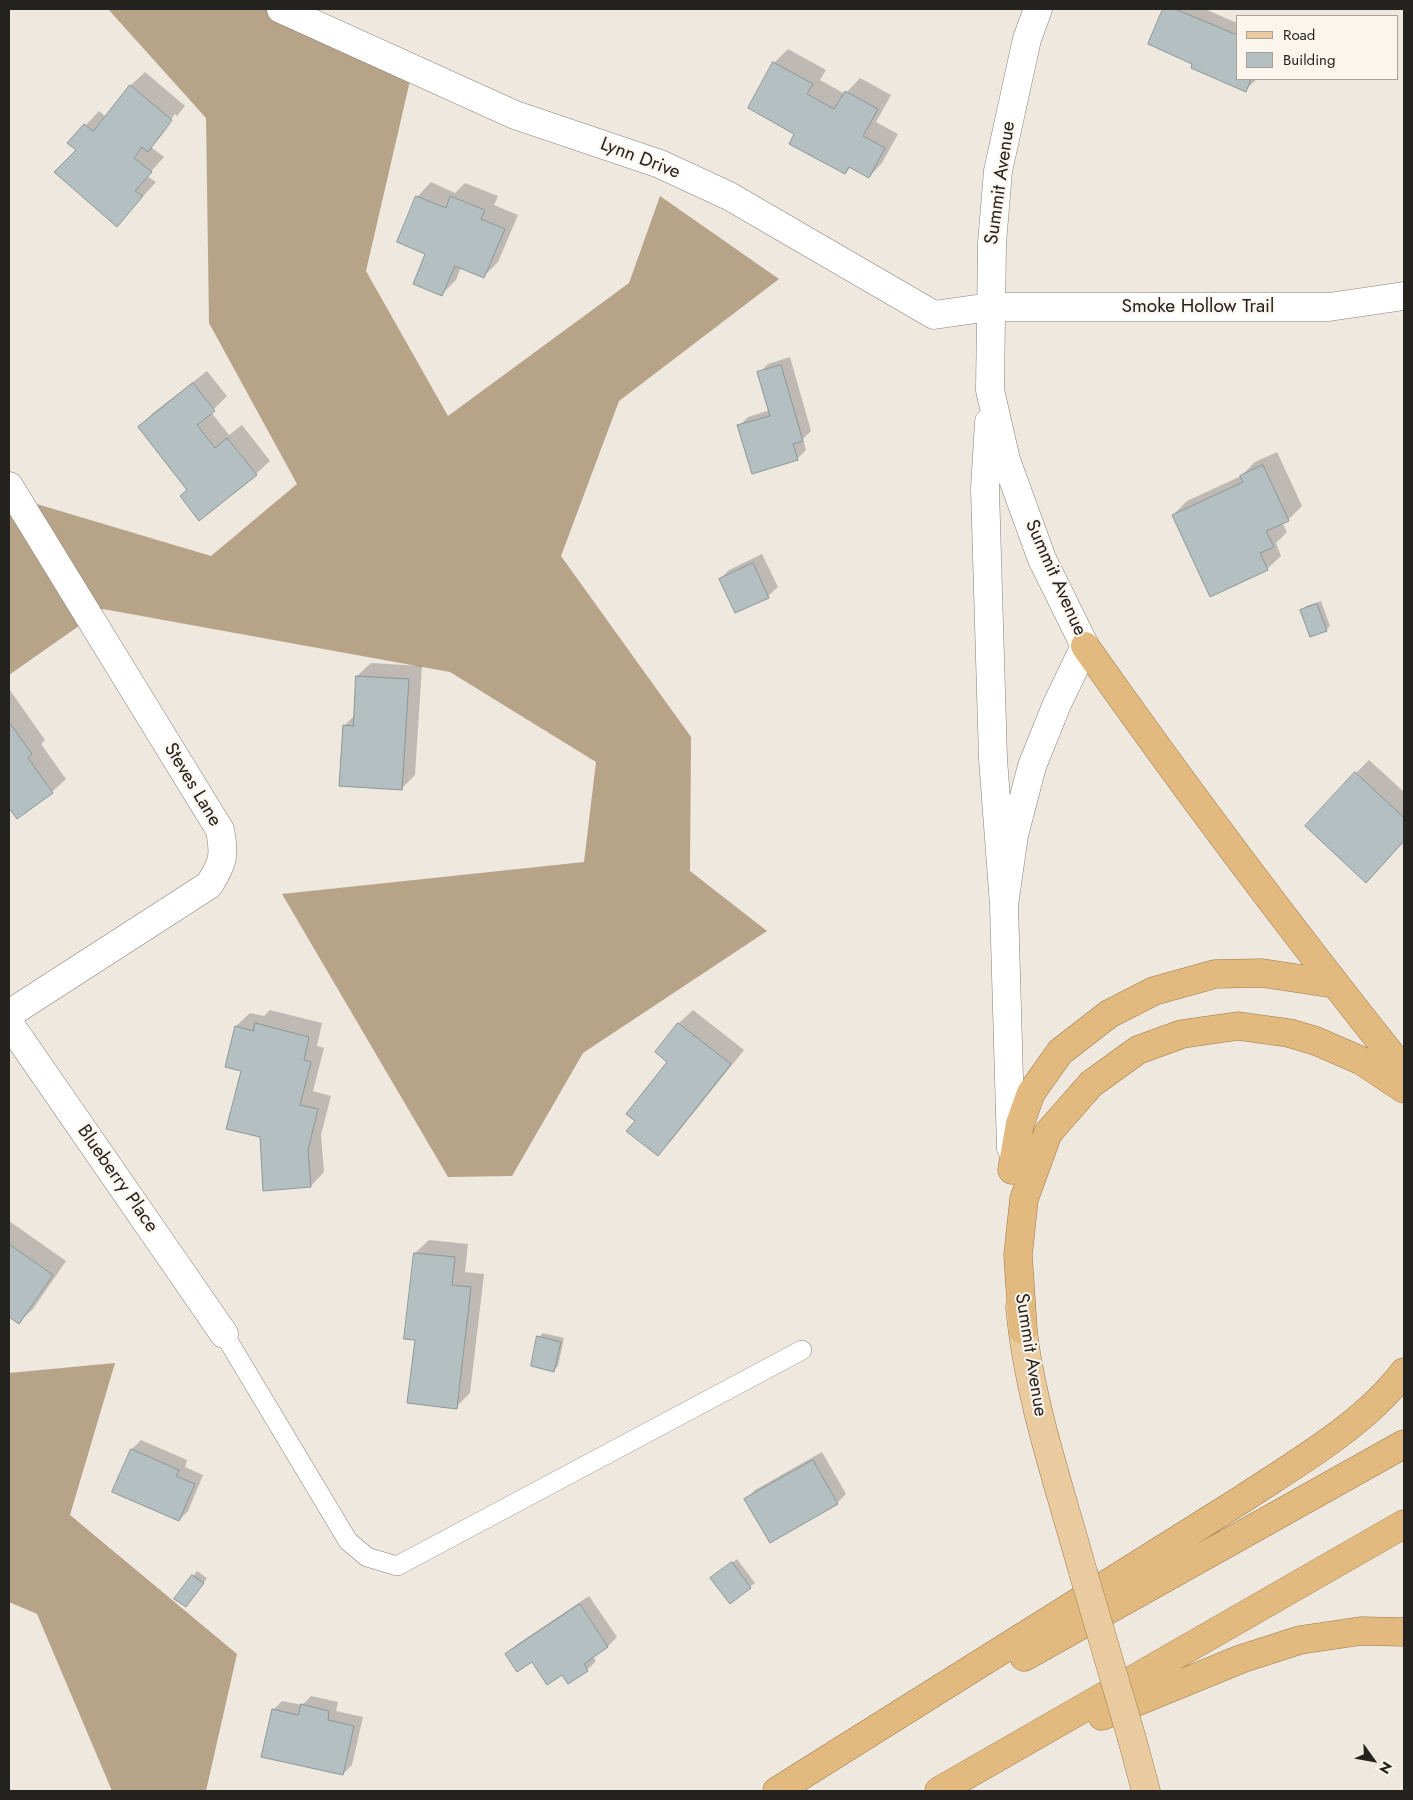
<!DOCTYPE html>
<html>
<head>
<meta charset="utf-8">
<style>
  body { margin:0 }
  #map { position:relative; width:1413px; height:1800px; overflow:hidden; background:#eee8df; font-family:Jost,sans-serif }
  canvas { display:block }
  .frame { position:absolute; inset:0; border:10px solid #24221f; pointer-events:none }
  .legend { position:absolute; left:1236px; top:15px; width:162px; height:65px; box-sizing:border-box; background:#fcf5ed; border:1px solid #a6a19b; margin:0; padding:6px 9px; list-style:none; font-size:15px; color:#24221f }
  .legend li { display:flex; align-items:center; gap:10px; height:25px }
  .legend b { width:25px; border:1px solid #a6a19b }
  .north { position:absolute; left:1348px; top:1735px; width:50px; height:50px; -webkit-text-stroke:4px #fcf5ed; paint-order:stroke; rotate:122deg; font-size:14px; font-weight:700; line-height:20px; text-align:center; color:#24221f }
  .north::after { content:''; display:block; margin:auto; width:18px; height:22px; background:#24221f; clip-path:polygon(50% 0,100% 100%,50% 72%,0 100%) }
</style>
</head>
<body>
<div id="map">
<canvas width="1413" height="1800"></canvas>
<div class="frame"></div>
<ul class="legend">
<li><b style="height:6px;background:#e9cb9f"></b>Road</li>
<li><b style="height:14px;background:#b3bfc1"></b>Building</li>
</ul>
<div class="north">N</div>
</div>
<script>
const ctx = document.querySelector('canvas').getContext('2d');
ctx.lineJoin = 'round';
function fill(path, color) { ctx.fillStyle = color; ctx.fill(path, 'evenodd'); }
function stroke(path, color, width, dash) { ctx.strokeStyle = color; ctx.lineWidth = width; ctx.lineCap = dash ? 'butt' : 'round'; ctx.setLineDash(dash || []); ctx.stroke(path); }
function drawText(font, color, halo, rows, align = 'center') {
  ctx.font = font + ' Jost,sans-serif'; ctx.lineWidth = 4; ctx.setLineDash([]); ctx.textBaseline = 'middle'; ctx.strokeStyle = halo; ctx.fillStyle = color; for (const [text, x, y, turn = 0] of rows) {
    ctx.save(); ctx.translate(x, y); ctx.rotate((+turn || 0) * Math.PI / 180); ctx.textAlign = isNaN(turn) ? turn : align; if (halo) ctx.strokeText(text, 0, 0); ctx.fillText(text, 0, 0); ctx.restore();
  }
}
fill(new Path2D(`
  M108 9H304L415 59 366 271 448 416 629 283 660 196 779 279 619 401 561 556 691 737 690 871 767 931 583 1053 512 1176 448 1177 282 894 584 862 596 762 450 672 103 609 9 675V469L30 502 211 556 297 484 209 323 206 118Z
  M115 1363 70 1515 237 1654 206 1791H112L37 1614 9 1602V1373Z`), '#b7a388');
fill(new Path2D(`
  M1165 9H1205L1237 23V79H1256L1255 81 1245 90 1194 63 1150 44Z
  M788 49 826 70 820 80 845 94 860 78 891 95 876 122 898 134 882 163 869 177 851 167 845 173 796 133 774 63Z
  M145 72 185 106 161 136 151 147 164 157 147 176 156 182 117 225 78 150 69 143 99 111 106 117 131 85ZM175 114 177 116 161 137H158Z
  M431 182 455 193 465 183 498 196 494 205 518 215 498 262 484 276 461 267 456 280 442 294 427 253 399 242 418 196Z
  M790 357 811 431 803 439 806 450 797 459 739 426 748 417 770 410 759 373 768 364Z
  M207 371 227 396 211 412 229 435 242 425 270 461 256 474 188 489 139 427 153 413Z
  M1277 452 1302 506 1288 520 1282 522 1287 532 1276 543 1281 556 1267 569 1173 515 1187 501 1241 476 1255 462Z
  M762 554 778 587 768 596 736 612 720 579 729 570Z
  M1321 601 1330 626 1326 630 1302 610 1306 606Z
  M371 663 422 666 415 775 401 789 344 726 355 715 357 676Z
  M9 689 45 740 41 744 66 779 52 792 17 818 9 806Z
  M1369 760 1404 792V841L1380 867 1356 773Z
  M270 1010 322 1023 317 1046 324 1048 313 1091 331 1096 321 1135 324 1172 311 1186 261 1136 242 1070 236 1026 250 1013 264 1016Z
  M693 1010 744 1050 671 1141 658 1155 669 1061 657 1052 679 1023Z
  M9 1221 66 1261 33 1309 19 1322 9 1315Z
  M429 1240 468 1244 465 1272 484 1274 470 1393 456 1407 416 1339 415 1253Z
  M543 1333 564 1338 558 1366 554 1370 539 1337Z
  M141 1440 187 1460 185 1467 203 1475 188 1511 179 1520 114 1491 132 1449Z
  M822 1452 846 1494 837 1503 770 1541 746 1499 755 1490Z
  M737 1559 755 1583 730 1602 715 1576Z
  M197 1571 207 1578 190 1602 193 1576Z
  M589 1596 617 1637 608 1646 593 1656 596 1661 587 1670 562 1673 533 1660 507 1654 516 1645Z
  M311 1696 338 1702 336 1711 363 1717 352 1765 343 1774 273 1710 282 1701 302 1705Z`), '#0003');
const building = new Path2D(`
  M1163 9H1175L1237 35V79H1251L1246 92 1191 68 1192 64 1148 44Z
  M773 62 813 84 807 94 834 109 845 91 878 109 863 136 885 148 869 178 849 167 845 174 789 144 794 134 748 108Z
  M130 85 172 120 148 152 142 147 134 158 152 172 135 191 143 196 117 227 54 172 76 150 67 143 84 124 93 131Z
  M416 196 446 208 450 196 485 210 481 219 505 229 484 278 455 266 442 296 413 284 425 254 397 242Z
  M781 365 803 441 793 444 798 460 752 474 737 425 770 416 757 372Z
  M193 383 215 411 197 425 215 448 227 438 257 475 199 521 180 496 187 490 138 427Z
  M1263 465 1289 521 1266 531 1274 547 1260 553 1268 570 1210 597 1172 515 1243 482 1240 476Z
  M753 563 769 598 735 613 719 579Z
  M1317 604 1327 631 1310 637 1300 610Z
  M356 676 409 679 402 790 339 786 343 725 353 726Z
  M9 722 32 754 28 758 53 793 17 819 9 808Z
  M1355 772 1404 818V841L1366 883 1305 826Z
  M255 1023 309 1037 304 1060 311 1062 300 1105 318 1109 308 1150 311 1187 263 1191 260 1137 226 1129 241 1071 225 1067 235 1026 253 1031Z
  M678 1023 731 1064 658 1156 626 1131 635 1121 626 1114 667 1062 655 1052Z
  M9 1244 53 1275 19 1324 9 1317Z
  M414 1253 455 1257 452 1285 471 1287 457 1409 407 1403 415 1340 404 1339Z
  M537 1336 561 1342 554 1372 531 1366Z
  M131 1449 179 1470 176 1476 195 1484 179 1521 112 1492Z
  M813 1460 838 1504 770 1543 744 1499Z
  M732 1562 751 1588 730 1604 710 1578Z
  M192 1575 204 1583 186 1607 174 1599Z
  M580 1604 608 1647 584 1664 588 1671 568 1684 562 1675 547 1685 532 1662 517 1672 505 1654Z
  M301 1704 329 1711 328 1720 354 1726 343 1775 261 1757 272 1709 298 1715Z`);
fill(building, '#b3bfc1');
stroke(building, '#8b9699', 1);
const service = new Path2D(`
  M224 1334 348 1541 367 1557 397 1566 802 1350`);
const minor = new Path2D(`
  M281 9 515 115 660 164 729 196 934 315 990 307H1329L1404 296
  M9 486 220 830C225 856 223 863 209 885L9 1014
  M9 1023 224 1334`);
const tertiary = new Path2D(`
  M989 422 985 489 993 759 1004 905 1011 1148
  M1004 905 1014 835 1032 766 1057 704 1085 646 1042 559 1006 460 990 390 992 243 998 171 1027 39 1038 9`);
const primary = new Path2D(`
  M1020 1307C1028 1397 1059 1485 1083 1572
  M1132 1739 1146 1791`);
const trunk = new Path2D(`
  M1085 646C1187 791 1294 933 1404 1071
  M1012 1170 1020 1124 1031 1093 1060 1052 1109 1014 1154 991 1215 974 1262 973 1335 984
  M1023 1330 1018 1255 1024 1199 1048 1133 1091 1084 1138 1050 1182 1034 1238 1026 1289 1033 1316 1041 1362 1061 1404 1089
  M1024 1657 1404 1444
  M1102 1716 1241 1659 1300 1640 1361 1631 1404 1632
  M777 1791 1244 1498C1297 1463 1365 1424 1404 1372
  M939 1791 1404 1524`);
stroke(service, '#87817a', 20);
stroke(minor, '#87817a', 29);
stroke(tertiary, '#87817a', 29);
stroke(primary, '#9b7949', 29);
stroke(trunk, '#9b7949', 29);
stroke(service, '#fff', 19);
stroke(minor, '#fff', 28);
stroke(tertiary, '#fff', 28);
stroke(primary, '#e9cb9f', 28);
stroke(trunk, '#e2ba7f', 28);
const primaryBridge = new Path2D(`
  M1083 1572 1132 1739`);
stroke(primaryBridge, '#9b7949', 29, []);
stroke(primaryBridge, '#e9cb9f', 28);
drawText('19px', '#24221f', '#fcf5ed', [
  ["Lynn Drive",640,159,21],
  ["Summit Avenue",1001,183,-82],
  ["Smoke Hollow Trail",1198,307],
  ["Summit Avenue",1055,578,66],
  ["Steves Lane",192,785,59],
  ["Blueberry Place",117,1179,55],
  ["Summit Avenue",1030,1355,81]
]);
</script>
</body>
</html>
